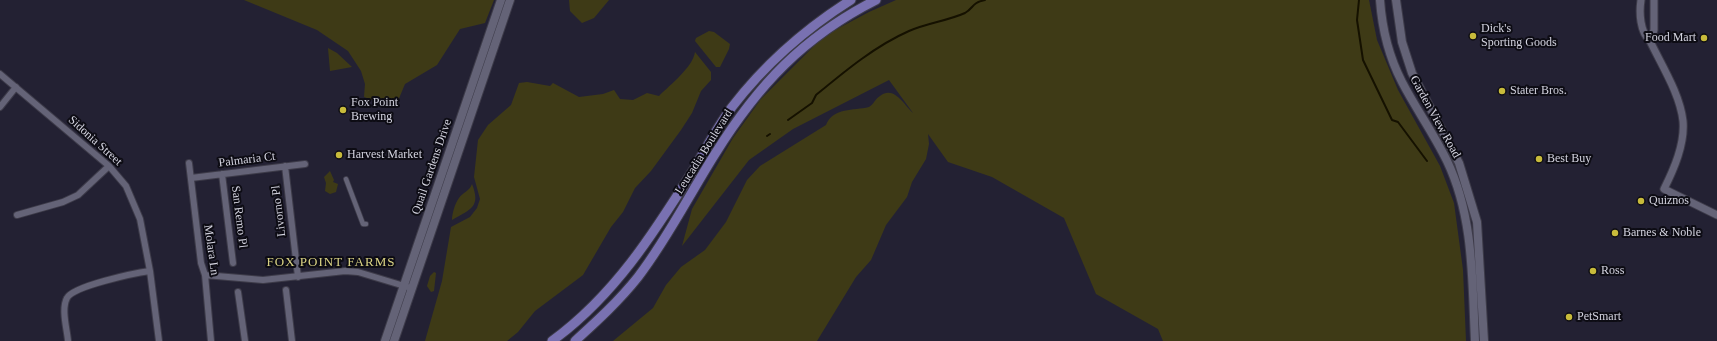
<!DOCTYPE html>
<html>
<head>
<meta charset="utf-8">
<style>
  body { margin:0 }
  canvas { display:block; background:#232133 }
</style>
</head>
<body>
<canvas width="1717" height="341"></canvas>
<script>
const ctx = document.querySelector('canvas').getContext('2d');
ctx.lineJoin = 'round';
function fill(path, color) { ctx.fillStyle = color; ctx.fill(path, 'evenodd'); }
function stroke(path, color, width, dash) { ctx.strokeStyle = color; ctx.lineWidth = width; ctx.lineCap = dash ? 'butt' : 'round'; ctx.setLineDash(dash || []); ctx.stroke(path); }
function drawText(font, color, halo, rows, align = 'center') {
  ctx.font = font + ' "Times New Roman",serif'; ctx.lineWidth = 4; ctx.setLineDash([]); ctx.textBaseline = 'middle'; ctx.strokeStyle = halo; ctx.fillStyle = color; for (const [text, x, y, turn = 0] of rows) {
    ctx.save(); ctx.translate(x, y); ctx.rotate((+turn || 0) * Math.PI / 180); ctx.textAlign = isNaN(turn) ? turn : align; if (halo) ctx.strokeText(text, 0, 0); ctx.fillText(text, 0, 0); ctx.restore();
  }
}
fill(new Path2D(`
  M244 0H494L485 23 460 29 437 65 405 84 395 108 364 97 365 84 361 71 348 51 317 30Z
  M569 0H609L594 18 582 23 570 11Z
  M896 0H1369L1377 40 1398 90 1440 166 1454 203 1463 270 1466 341H1163L1158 329 1096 294 1064 218 992 177 948 162 928 134 929 144 926 159 912 182 907 197 886 225 871 260 856 277 817 341H613L653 308 666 285 681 267 705 250 726 222 747 180 760 166 826 125C833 107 854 111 869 107 874 104 875 99 880 96 894 85 904 105 913 113L889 80 793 129 749 160 682 246 692 209 733 138 761 99 824 36 869 12Z
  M709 31 714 32 730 44 729 49 720 67H716L695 41 696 38Z
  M328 48 337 53 352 67 330 71Z
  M695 52 711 72V80L701 91 692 113 681 130 651 171 635 188 623 212 611 227 583 275 535 311 518 332 507 341H425L442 281 451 227 470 217 477 208 480 199 474 177 478 140 488 125 511 105 519 83 527 82 550 86 553 83 579 97 603 94 614 90 620 99 633 100 647 93 659 96C670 85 693 67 695 52Z
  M330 171 334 180 333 182 338 184 336 192 330 194 325 191 326 183 324 177Z
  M472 184C481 207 471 209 452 220 452 214 455 203 459 198 463 192 469 192 472 184Z
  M434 272 436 273 434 291 431 292 427 286 430 276Z`), '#3e3a16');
stroke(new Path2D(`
  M1359 0 1357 20 1363 60 1392 120 1398 122 1427 161
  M788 120 812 103 816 95C845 71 875 46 909 31 927 23 947 21 965 13 974 8 971 3 985 0
  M767 136 770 134`), '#151100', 2);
const pedestrian = new Path2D(`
  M346 179 363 224H366`);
const minor = new Path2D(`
  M0 74 109 166 126 186 140 219 150 271 159 341
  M0 107 16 87
  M189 163 201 263 205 275 211 341
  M285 166 298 277
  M222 174 233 263
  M191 178 305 164
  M17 215 63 202 78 195 109 166
  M205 275 263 280 345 271 358 272 411 288
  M286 290 292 341
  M238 292 245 341
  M68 341C67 329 61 309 67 298 73 286 135 273 150 271`);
const tertiary = new Path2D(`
  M1641 0C1639 13 1640 32 1650 41 1662 66 1680 94 1683 121 1685 144 1674 169 1664 189L1717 215
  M1650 41 1654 30V0`);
const secondary = new Path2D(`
  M1380 0C1382 28 1389 57 1402 82 1416 109 1434 134 1447 161 1474 217 1472 281 1475 341
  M1396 0 1402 42 1412 73 1459 163 1477 222 1484 341
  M385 341 501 0
  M394 341 510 0`);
const primary = new Path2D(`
  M552 341C614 296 654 233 694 169 706 148 718 126 732 107 766 63 805 29 851 0
  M575 341C597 321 619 301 638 277 668 238 689 195 715 154 758 85 803 37 876 0`);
stroke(pedestrian, '#3d3b49', 6);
stroke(minor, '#3d3b49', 8);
stroke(tertiary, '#3d3b49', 9);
stroke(secondary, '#3d3b49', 10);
stroke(primary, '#3d3b49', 11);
stroke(pedestrian, '#646377', 4.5);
stroke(minor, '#646377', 6);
stroke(tertiary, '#646377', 7);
stroke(secondary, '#646377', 8);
stroke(primary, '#7971b1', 9);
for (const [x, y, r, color] of [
  [1473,36,4,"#c8bb3b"],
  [1704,38,4,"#c8bb3b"],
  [1502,91,4,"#c8bb3b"],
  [343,110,4,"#c8bb3b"],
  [339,155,4,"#c8bb3b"],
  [1539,159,4,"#c8bb3b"],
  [1641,201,4,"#c8bb3b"],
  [1615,233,4,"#c8bb3b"],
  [1593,271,4,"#c8bb3b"],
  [1569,317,4,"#c8bb3b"]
]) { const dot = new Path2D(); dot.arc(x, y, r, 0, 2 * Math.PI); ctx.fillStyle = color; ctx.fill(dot); stroke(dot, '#0d0c14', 1.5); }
drawText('12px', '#d3d3df', '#0d0c14', [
  ["Dick's",1481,29],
  ["Sporting Goods",1481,43],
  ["Food Mart",1696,38,"right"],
  ["Stater Bros.",1510,91],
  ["Fox Point",351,103],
  ["Brewing",351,117],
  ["Harvest Market",347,155],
  ["Best Buy",1547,159],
  ["Quiznos",1649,201],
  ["Barnes & Noble",1623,233],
  ["Ross",1601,271],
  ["PetSmart",1577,317]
], 'left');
drawText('12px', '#d3d3df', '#0d0c14', [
  ["Garden View Road",1435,117,61],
  ["Sidonia Street",95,141,42],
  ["Leucadia Boulevard",704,152,-58],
  ["Palmaria Ct",247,160,-7],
  ["Quail Gardens Drive",432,167,-71],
  ["Livorno Pl",279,211,-97],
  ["San Remo Pl",239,217,83],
  ["Molara Ln",211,250,82]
]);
ctx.letterSpacing = '1px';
drawText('13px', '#dbd485', '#0d0c14', [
  ["FOX POINT FARMS",331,263]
]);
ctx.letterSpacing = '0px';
</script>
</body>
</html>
